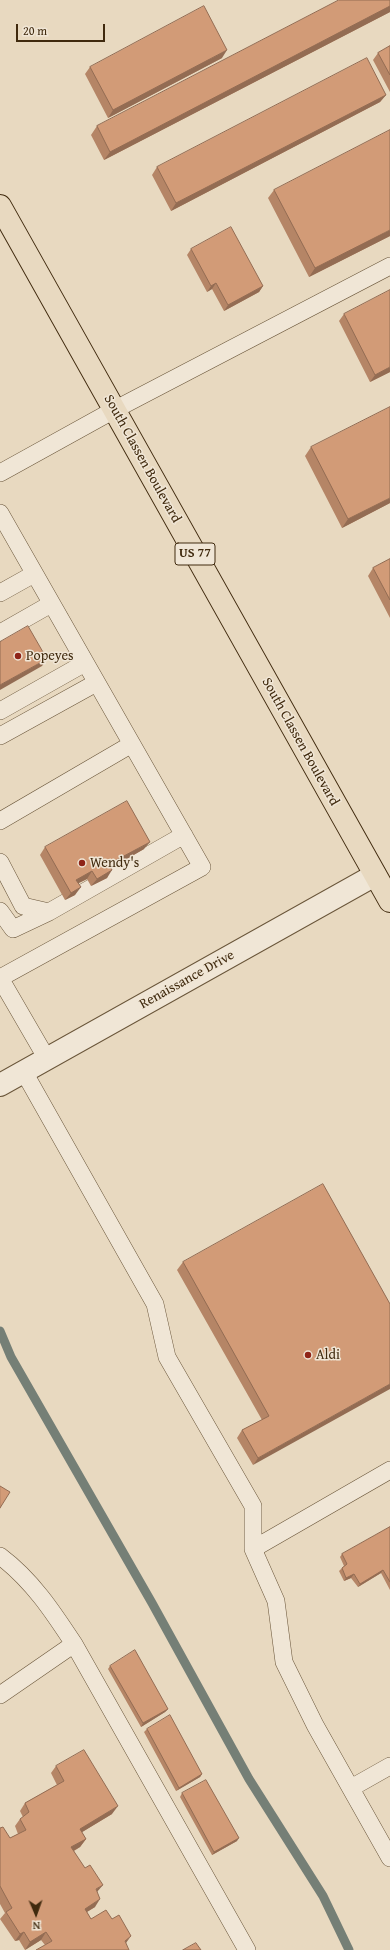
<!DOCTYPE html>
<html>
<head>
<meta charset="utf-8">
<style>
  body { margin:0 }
  #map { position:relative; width:390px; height:1950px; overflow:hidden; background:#e8d9c0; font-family:"Gentium Book Plus",serif }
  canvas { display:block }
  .north { position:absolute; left:16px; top:1894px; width:40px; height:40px; -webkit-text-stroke:3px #f0e6d6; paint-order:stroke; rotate:178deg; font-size:11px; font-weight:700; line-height:16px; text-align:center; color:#402a0e }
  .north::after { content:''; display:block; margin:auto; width:14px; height:18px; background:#402a0e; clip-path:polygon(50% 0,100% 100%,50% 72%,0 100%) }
  .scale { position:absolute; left:16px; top:24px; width:89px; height:18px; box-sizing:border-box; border:2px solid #402a0e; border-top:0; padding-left:5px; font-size:12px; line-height:14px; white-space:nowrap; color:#402a0e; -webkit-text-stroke:3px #f0e6d6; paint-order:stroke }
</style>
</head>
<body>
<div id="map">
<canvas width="390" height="1950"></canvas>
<div class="north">N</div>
<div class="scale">20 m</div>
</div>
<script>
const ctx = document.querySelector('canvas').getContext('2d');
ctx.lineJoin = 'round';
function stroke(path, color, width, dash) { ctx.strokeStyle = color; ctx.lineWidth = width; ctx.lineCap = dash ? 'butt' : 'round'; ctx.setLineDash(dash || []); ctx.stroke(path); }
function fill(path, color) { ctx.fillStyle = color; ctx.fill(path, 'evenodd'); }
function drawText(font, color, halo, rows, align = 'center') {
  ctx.font = font + ' "Gentium Book Plus",serif'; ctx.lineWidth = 3; ctx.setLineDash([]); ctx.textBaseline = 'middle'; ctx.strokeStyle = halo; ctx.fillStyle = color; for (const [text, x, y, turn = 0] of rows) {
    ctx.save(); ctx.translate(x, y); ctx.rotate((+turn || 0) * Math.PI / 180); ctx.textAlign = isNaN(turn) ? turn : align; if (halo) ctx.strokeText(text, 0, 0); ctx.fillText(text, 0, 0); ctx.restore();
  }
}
stroke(new Path2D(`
  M0 1331 11 1357 152 1603 249 1779 323 1896 349 1950`), '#757f76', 9);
const lane = new Path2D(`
  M0 473 114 410 390 266
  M0 513 202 867 0 978
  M0 593 34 574
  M0 633 51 604
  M0 711 85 663
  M0 736 96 683
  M0 821 132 744
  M0 862 23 906 49 912 184 835
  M0 911 13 929 49 912
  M0 978 47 1059
  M24 1072 155 1304 167 1357 253 1506V1549
  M390 1470 253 1549 276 1601 284 1662 315 1725 390 1858
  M0 1556C32 1580 53 1612 74 1644L247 1950
  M0 1695 74 1644
  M351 1788 390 1766`);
const street = new Path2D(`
  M0 1085 375 875`);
const primary = new Path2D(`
  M0 206 390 901`);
stroke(lane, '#6a563a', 18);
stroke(street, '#6a563a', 24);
stroke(primary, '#402a0e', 24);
stroke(lane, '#f0e6d6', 17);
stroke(street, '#f0e6d6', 22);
stroke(primary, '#e8d9c0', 22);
fill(new Path2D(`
  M390 0V12L104 160 91 135 97 126Z
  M390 46V92L373 60 378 53Z
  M222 58 108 118 85 74 90 67Z
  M386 95 380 102 171 211 152 175 157 167Z
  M274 190 390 236 309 277 268 198Z
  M191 249 263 286 259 292 224 311 212 289 207 292 187 255Z
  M344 314 390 372 370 382 339 321Z
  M311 447 390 503 342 528 305 456Z
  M390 559V618L368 576 373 568Z
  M45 847 144 849 111 868 107 878 91 886 87 879 78 883 75 895 65 900 40 855Z
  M183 1262 390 1304 253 1465 237 1438 242 1430 262 1420 177 1270Z
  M390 1527V1590L381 1573 358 1587 351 1578 344 1581 339 1571 344 1566 340 1557 342 1554Z
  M110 1666 168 1709 165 1712 141 1727 108 1669Z
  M147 1729 202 1774 200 1777 176 1791 144 1732Z
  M56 1766 112 1814 82 1832 86 1839 80 1847 74 1851 97 1892 95 1907 87 1912 91 1919 45 1945 41 1940 25 1950 19 1940 15 1941 0 1919 5 1913 0 1904V1828L10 1838 18 1834 15 1826 20 1819 23 1817 20 1811 25 1803 57 1785 51 1773Z
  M182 1793 237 1841 212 1855 180 1797Z`), '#b58566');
fill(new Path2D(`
  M390 6V12L104 160 110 152Z
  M227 50 222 58 108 118 113 110Z
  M386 95 380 102 171 211 176 203Z
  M390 230V236L309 277 315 268Z
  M216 283 212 289 207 292 211 286Z
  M263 286 259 292 224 311 228 305Z
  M390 367V372L370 382 375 375Z
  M390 498V503L342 528 348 519Z
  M47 659 42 666 0 690V685Z
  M150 842 144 849 104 872 109 864Z
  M112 870 107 878 91 886 97 879Z
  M92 871 87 879 71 887 76 880Z
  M81 887 75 895 65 900 71 893Z
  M390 1384V1389L253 1465 258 1458Z
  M383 1570 381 1573 358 1587 360 1584Z
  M354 1574 351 1578 344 1581 346 1578Z
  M168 1709 165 1712 141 1727 143 1723Z
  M202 1774 200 1777 176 1791 179 1788Z
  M118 1806 112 1814 74 1837 80 1829Z
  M239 1838 237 1841 212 1855 214 1852Z
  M86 1839 80 1847 66 1855 71 1847Z
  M103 1885 97 1892 96 1889Z
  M100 1899 95 1907 80 1916 85 1909Z
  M24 1932 19 1940 15 1941 20 1934Z
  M46 1932 41 1940 25 1950 30 1942Z
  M131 1936 126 1943 125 1941Z`), '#936c53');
const building = new Path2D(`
  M339 0H390V6L110 152 97 126Z
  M204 6 227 50 113 110 90 67Z
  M390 46V75L378 53Z
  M367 58 386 95 176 203 157 167Z
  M390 130V230L315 268 274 190Z
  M231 227 263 286 228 305 216 283 211 286 191 249Z
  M390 290V367L375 375 344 314Z
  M390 407V498L348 519 311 447Z
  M390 559V600L373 568Z
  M28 626 47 659 0 685V642Z
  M127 801 150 842 109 864 112 870 97 879 92 871 76 880 81 887 71 893 45 847Z
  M323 1184 390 1304V1384L258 1458 242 1430 269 1416 183 1262Z
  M0 1486 10 1492 0 1508Z
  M390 1527V1582L383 1570 360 1584 354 1574 346 1578 342 1568 347 1564 342 1554Z
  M135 1650 168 1709 143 1723 110 1666Z
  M170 1715 202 1774 179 1788 147 1729Z
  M84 1750 118 1806 80 1829 86 1839 71 1847 85 1868 90 1865 103 1885 96 1889 100 1899 85 1909 91 1919 106 1910 112 1919 119 1915 131 1936 125 1941 129 1950H36L52 1941 46 1932 30 1942 24 1932 20 1934 6 1912 12 1908 0 1886V1828L3 1827 10 1838 26 1830 20 1819 29 1812 25 1803 64 1781 56 1766Z
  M206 1780 239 1838 214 1852 182 1793Z
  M196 1943 201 1950H183Z`);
fill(building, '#d29b77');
stroke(building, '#936c53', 1);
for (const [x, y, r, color] of [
  [18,656,4,"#8f2418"],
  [82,863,4,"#8f2418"],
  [308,1355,4,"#8f2418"]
]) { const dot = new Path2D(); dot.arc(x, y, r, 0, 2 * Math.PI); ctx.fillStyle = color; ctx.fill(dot); stroke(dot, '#f0e6d6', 1.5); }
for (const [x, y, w] of [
  [195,554,40]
]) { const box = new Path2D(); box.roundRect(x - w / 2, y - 11, w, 22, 3); ctx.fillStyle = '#f0e6d6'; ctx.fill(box); stroke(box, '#402a0e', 1); }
drawText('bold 13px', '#402a0e', null, [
  ["US 77",195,554]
]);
drawText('14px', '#402a0e', '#f0e6d6', [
  ["South Classen Boulevard",142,459,61],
  ["South Classen Boulevard",300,742,61],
  ["Renaissance Drive",187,980,-29]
]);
drawText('14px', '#402a0e', '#f0e6d6', [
  ["Popeyes",26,656],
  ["Wendy's",90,863],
  ["Aldi",316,1355]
], 'left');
</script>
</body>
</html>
